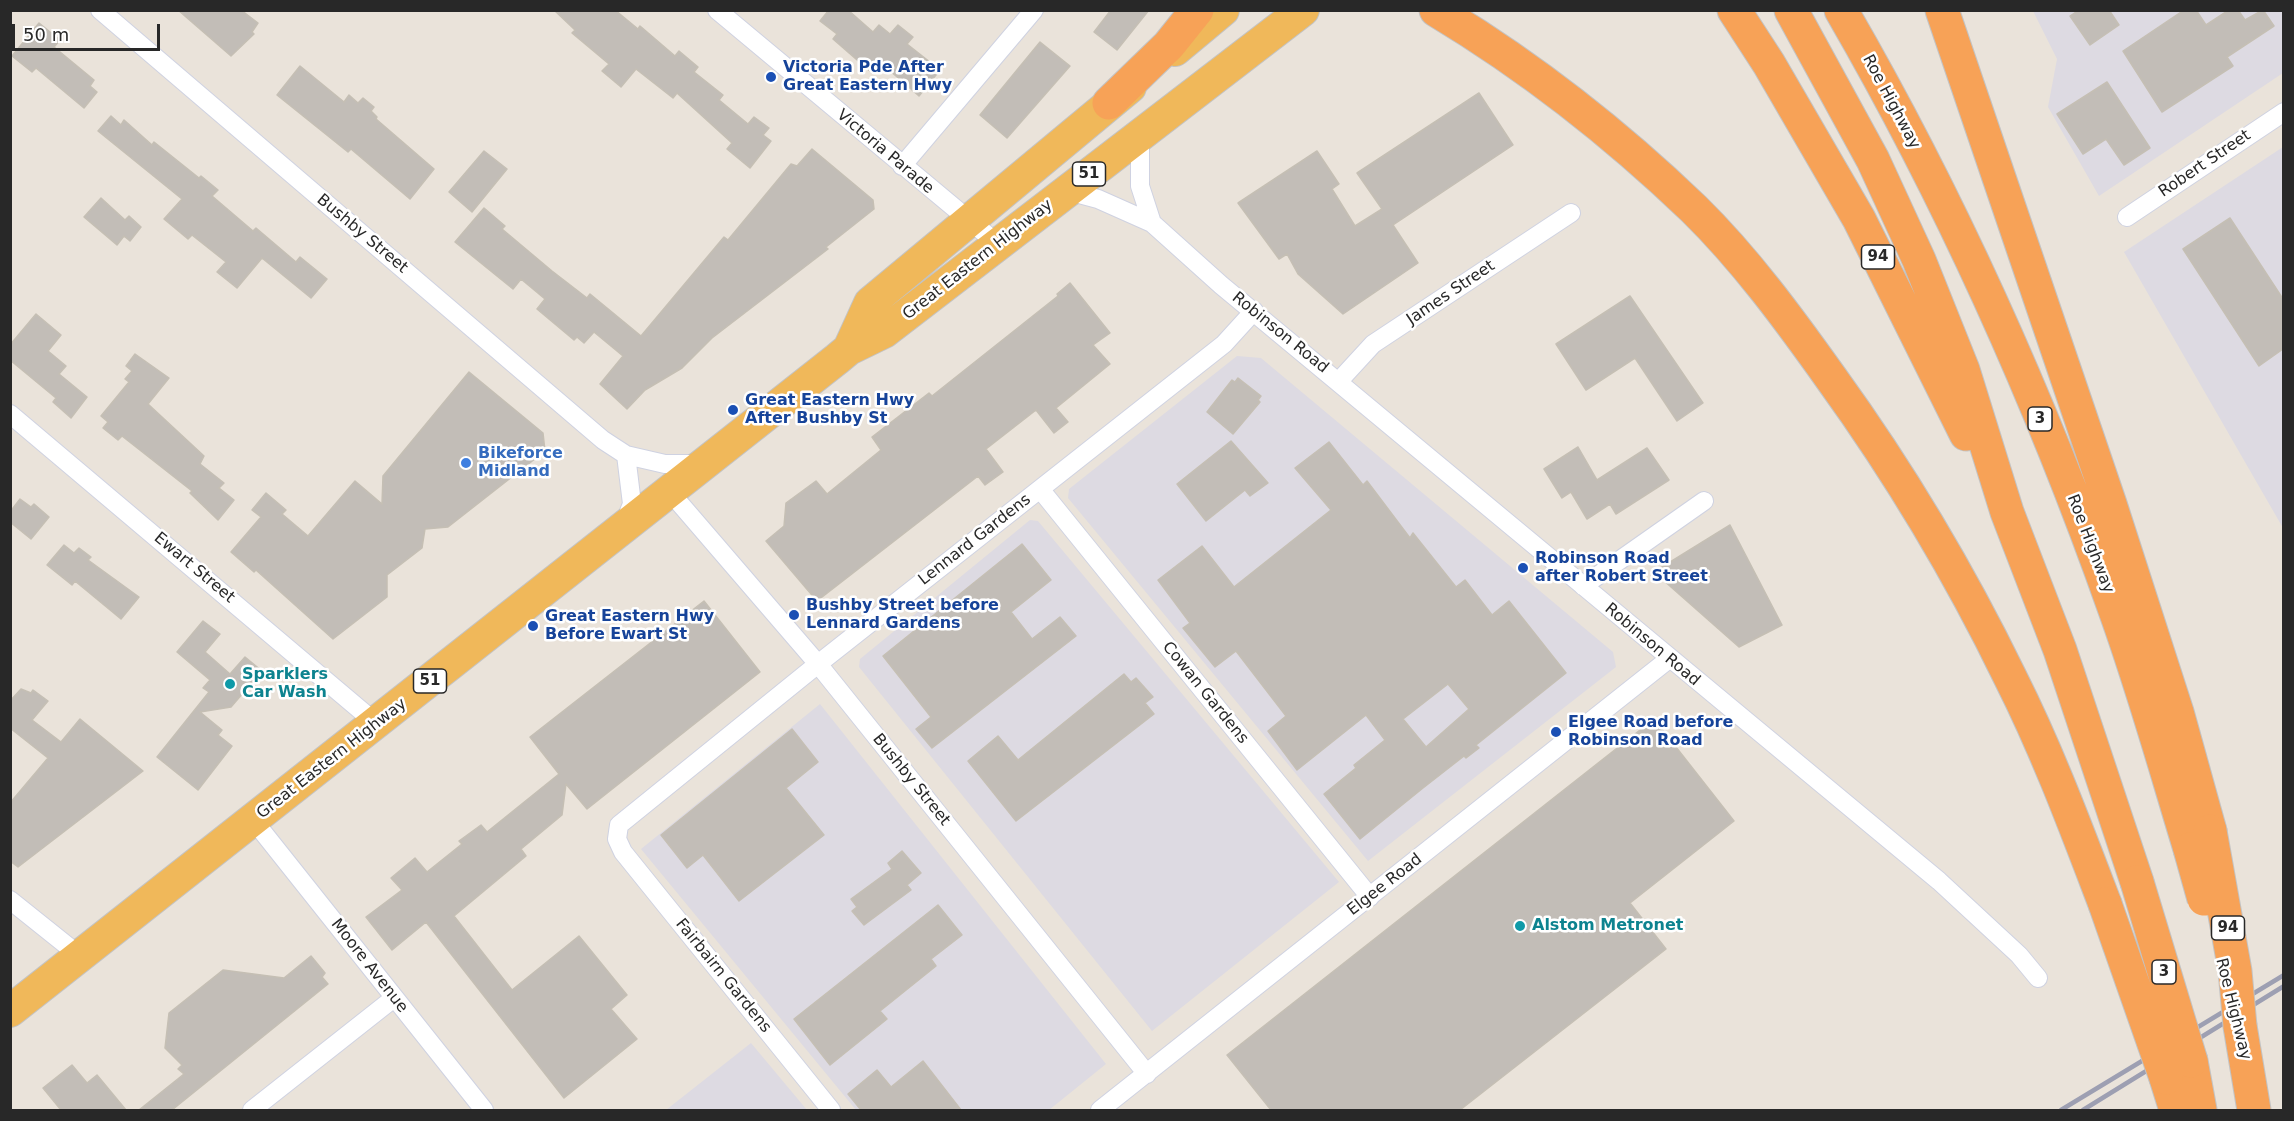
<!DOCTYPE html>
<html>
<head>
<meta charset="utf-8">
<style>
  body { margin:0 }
  #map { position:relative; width:2294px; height:1121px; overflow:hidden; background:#eae3da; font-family:"DejaVu Sans",sans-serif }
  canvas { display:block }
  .frame { position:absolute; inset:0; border:12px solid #282828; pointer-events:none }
  .scale { position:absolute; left:12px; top:24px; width:148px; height:27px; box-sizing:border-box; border:3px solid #282828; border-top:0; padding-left:8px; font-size:18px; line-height:21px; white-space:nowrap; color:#282828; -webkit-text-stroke:4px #fff; paint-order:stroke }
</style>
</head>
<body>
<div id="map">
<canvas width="2294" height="1121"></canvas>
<div class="frame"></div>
<div class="scale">50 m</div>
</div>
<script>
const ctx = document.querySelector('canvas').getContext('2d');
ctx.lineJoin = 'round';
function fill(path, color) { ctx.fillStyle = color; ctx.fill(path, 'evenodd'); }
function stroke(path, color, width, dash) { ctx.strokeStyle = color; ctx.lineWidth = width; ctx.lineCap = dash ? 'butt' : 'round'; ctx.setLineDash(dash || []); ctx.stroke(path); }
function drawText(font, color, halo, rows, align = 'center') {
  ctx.font = font + ' "DejaVu Sans",sans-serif'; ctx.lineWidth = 5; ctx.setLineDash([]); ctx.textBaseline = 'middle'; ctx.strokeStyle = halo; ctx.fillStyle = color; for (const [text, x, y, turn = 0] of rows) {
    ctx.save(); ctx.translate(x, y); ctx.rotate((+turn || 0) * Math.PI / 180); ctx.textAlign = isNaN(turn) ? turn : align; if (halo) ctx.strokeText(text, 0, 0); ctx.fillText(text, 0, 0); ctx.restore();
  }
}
fill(new Path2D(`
  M2033 11H2283V73L2099 196 2048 107 2057 59Z
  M2283 147V528L2124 252Z
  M1237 356 1261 358 1613 652 1616 667 1368 861 1068 498 1069 489Z
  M1030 520 1038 521 1339 882 1152 1031 859 667 860 659Z
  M820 704 1106 1064 1049 1110H856L641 849Z
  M751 1043 807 1110H666Z`), '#dddae2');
const building = new Path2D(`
  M178 10H241L258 23 252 32 254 34 231 56Z
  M554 10H615L638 29 640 26 675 56 679 51 698 67 694 72 723 95 719 100 748 124 754 117 769 128 763 135 771 141 750 168 727 149 732 143 677 93 673 98 636 69 621 87 602 71 609 64 572 33 575 30Z
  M829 10H848L873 32 879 25 890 34 898 25 913 37 907 44 940 70 919 96 881 63 872 73 833 39 837 34 820 21Z
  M1111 10H1149L1117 50 1094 32Z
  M2079 10H2109L2119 25 2090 45 2070 16Z
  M2184 10H2196L2206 25 2229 10H2238L2245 20 2263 10 2274 26 2227 57 2233 66 2162 112 2123 51Z
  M39 23 60 40 54 47 94 80 90 86 97 92 84 108 36 68 32 72 12 56Z
  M1040 42 1070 66 1007 138 980 115Z
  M300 66 344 102 349 95 358 103 363 98 374 107 371 111 377 117 376 119 434 169 410 199 351 149 348 152 277 95Z
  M2107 82 2150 148 2124 165 2106 139 2083 154 2057 114Z
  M1479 93 1513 145 1393 225 1418 263 1343 314 1298 274 1287 254 1279 259 1238 203 1317 151 1339 184 1332 189 1355 226 1382 209 1357 173Z
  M111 116 121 125 124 120 152 145 154 142 199 178 201 176 218 190 212 196 253 231 256 228 296 262 300 257 327 279 311 298 262 258 237 288 217 272 226 262 192 235 188 239 164 219 182 199 98 131Z
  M812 149 873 200 874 209 826 247 828 249 712 338 682 368 645 390 627 409 600 384 623 356 594 332 584 343 577 337 574 340 537 309 545 299 521 279 513 289 455 242 484 208 505 226 502 229 552 271 587 298 590 294 641 336 724 237 728 240 791 164 797 166Z
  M484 151 507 169 472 212 449 192Z
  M101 198 125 220 129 216 141 227 130 241 124 236 117 245 84 217Z
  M2230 218 2283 299V349L2259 366 2183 249Z
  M1070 283 1110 333 1093 345 1110 364 1056 408 1068 422 1054 433 1036 410 986 449 1003 472 985 485 978 476 817 601 766 541 784 526 786 503 816 481 827 494 881 450 872 437 929 393 932 396 1058 296 1057 294Z
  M1630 296 1703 403 1677 421 1635 358 1586 390 1556 344Z
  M36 314 61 335 48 351 66 366 59 374 87 397 71 418 53 402 56 398 10 360V345Z
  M135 354 169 378 148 404 204 456 200 464 224 483 219 488 234 500 218 520 190 493 192 491 122 436 118 440 103 428 108 422 101 416 129 382 125 379 132 371 126 366Z
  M469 372 543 433 545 451 448 527 425 529 422 548 387 575V597L333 639 256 570 254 572 231 552 261 517 252 510 266 493 286 510 282 514 308 536 355 481 382 504 383 476Z
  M1238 378 1261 396 1258 400 1260 402 1233 434 1207 412 1232 380 1235 382Z
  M1231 441 1268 483 1250 496 1245 490 1206 521 1177 484Z
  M1329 442 1363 485 1367 481 1410 538 1413 533 1456 587 1465 580 1492 615 1509 601 1566 673 1476 745 1479 748 1466 758 1464 756 1423 788 1360 839 1324 794 1356 768 1354 765 1385 740 1366 715 1297 770 1268 731 1286 716 1236 651 1215 667 1183 628 1190 623 1158 580 1202 546 1234 587 1331 510 1295 468ZM1448 684 1469 709 1426 747 1403 719Z
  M1578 447 1597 480 1647 448 1669 480 1616 514 1610 504 1587 519 1571 492 1562 498 1544 469Z
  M20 499 31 507 34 504 49 517 31 539 10 522V512Z
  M1730 525 1782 625 1739 647 1654 572Z
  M1022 544 1051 580 1011 612 1032 639 1060 617 1076 636 932 748 916 729 931 717 883 656Z
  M64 545 74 553 79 548 91 557 88 560 139 597 121 619 75 581 72 585 47 565Z
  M704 601 760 672 587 809 566 784 562 815 521 849 526 856 454 916 512 990 579 936 627 995 611 1009 637 1039 564 1098 426 922 392 950 366 917 402 890 391 878 415 858 427 872 462 844 459 841 481 825 487 832 559 774 530 737Z
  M203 621 220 634 205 652 230 674 245 657 262 671 231 707 200 712 222 730 218 735 232 746 198 790 157 757 209 692 203 688 210 680 177 652Z
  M1124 674 1131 682 1136 678 1153 697 1145 703 1154 714 1016 821 968 761 998 736 1018 760Z
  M21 689 31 693 33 690 48 701 32 720 61 742 80 719 143 771 18 867 10 861V803L48 758 10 728V701Z
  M1654 719 1734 821 1630 903 1666 949 1460 1110H1271L1227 1055Z
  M792 729 818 762 786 788 824 835 739 901 703 855 687 868 661 835Z
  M902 851 921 873 907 885 911 890 864 925 852 911 857 907 851 899 892 869 888 863Z
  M938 905 962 935 931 959 936 966 880 1011 887 1019 830 1065 794 1019Z
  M311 956 325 973 322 977 328 984 172 1110H139L184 1074 178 1069 182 1065 165 1048 169 1013 223 970 284 978Z
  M923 1061 961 1110H861L848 1094 877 1070 891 1087Z
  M72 1065 87 1083 97 1075 126 1110H61L43 1088Z`);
fill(building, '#c2bdb7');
stroke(building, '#c5bfb4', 1.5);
const minor = new Path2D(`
  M100 10 603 440 626 455 665 464H702
  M717 10 999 245
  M1140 135V186L1152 223
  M902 166 1034 10
  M1068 191 1098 199 1152 223 1221 285 1939 881 2019 955 2038 978
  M2127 217 2284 112
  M1339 381 1373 344 1571 213
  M10 414 377 724
  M1040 489 1370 897
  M670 492 818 664 1147 1074
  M624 524 632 504 626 455
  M1583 586 1704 501
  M254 821 484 1110
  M10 900 80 956
  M252 1110 394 998
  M831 1110 623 852 617 839 619 825 818 664 1224 344 1254 311
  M1100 1110 1669 659`);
const trunk = new Path2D(`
  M1175 50 1223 10
  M849 349 870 303 1130 87
  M10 1011 837 359 849 349 884 332 1303 10`);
const motorway = new Path2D(`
  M1436 10C1529 66 1615 133 1694 209 1745 259 1789 319 1831 378 1899 472 1959 572 2010 677 2047 750 2076 828 2105 904
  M1734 10 1769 64 1859 219 1966 434
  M1791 10 1873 160 1919 260 1963 370 2007 512 2060 650 2137 882
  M1841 10C1951 200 2043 406 2116 613 2144 691 2166 770 2190 849
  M1942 10 2110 504 2177 712 2210 831
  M1109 103 1169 45 1197 10
  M2240 1026 2254 1110
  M2191 1061 2200 1110
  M2166 1078 2176 1110`);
stroke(minor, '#cfd2e1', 20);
stroke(trunk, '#c3c3c3', 34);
stroke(motorway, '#c3c3c3', 35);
stroke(minor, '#fff', 18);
stroke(trunk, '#f0b85a', 32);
stroke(motorway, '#f7a257', 33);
stroke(new Path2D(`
  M2061 1110 2284 975
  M2083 1110 2284 986`), '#9d9fb2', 4.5);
const motorwayBridge = new Path2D(`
  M2210 831 2235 971 2240 1026
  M2190 849 2204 899
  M2137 882 2191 1061
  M2105 904 2166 1078`);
stroke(motorwayBridge, '#c3c3c3', 35, []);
stroke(motorwayBridge, '#f7a257', 33);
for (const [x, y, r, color] of [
  [771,77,6,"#1a4fb4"],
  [733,410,6,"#1a4fb4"],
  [466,463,6,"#3f7fe0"],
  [1523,568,6,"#1a4fb4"],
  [794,615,6,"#1a4fb4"],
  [533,626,6,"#1a4fb4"],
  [230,684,6,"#0f9aa8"],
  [1556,732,6,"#1a4fb4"],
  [1520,926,6,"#0f9aa8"]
]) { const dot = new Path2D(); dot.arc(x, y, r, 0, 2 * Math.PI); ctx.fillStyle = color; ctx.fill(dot); stroke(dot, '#fff', 2); }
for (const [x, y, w] of [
  [1089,174,33],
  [1878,257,33],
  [2040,419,24],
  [430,681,33],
  [2228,928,33],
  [2164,972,24]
]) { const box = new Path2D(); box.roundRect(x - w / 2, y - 12, w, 24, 4.5); ctx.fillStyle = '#fff'; ctx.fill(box); stroke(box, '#282828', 1.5); }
drawText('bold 15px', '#282828', null, [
  ["51",1089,174],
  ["94",1878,257],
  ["3",2040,419],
  ["51",430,681],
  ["94",2228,928],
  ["3",2164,972]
]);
drawText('bold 16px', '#164399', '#fff', [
  ["Victoria Pde After",783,68],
  ["Great Eastern Hwy",783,86],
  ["Great Eastern Hwy",745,401],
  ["After Bushby St",745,419],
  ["Robinson Road",1535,559],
  ["after Robert Street",1535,577],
  ["Bushby Street before",806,606],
  ["Lennard Gardens",806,624],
  ["Great Eastern Hwy",545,617],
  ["Before Ewart St",545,635],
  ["Elgee Road before",1568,723],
  ["Robinson Road",1568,741]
], 'left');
drawText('16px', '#282828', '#fff', [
  ["Roe Highway",1891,102,62],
  ["Victoria Parade",885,152,40],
  ["Robert Street",2205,164,-34],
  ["Bushby Street",362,234,40],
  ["Great Eastern Highway",978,260,-38],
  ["James Street",1451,293,-34],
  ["Robinson Road",1280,333,39],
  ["Lennard Gardens",975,540,-38],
  ["Roe Highway",2090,544,69],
  ["Ewart Street",194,568,40],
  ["Robinson Road",1652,645,40],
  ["Cowan Gardens",1205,693,51],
  ["Great Eastern Highway",332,759,-38],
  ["Bushby Street",911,780,51],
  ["Elgee Road",1385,885,-38],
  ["Moore Avenue",369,966,52],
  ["Fairbairn Gardens",723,976,51],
  ["Roe Highway",2233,1009,76]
]);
drawText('bold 16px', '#366cbe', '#fff', [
  ["Bikeforce",478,454],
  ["Midland",478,472]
], 'left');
drawText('bold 16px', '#0d838f', '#fff', [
  ["Sparklers",242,675],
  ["Car Wash",242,693],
  ["Alstom Metronet",1532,926]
], 'left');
</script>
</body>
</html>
